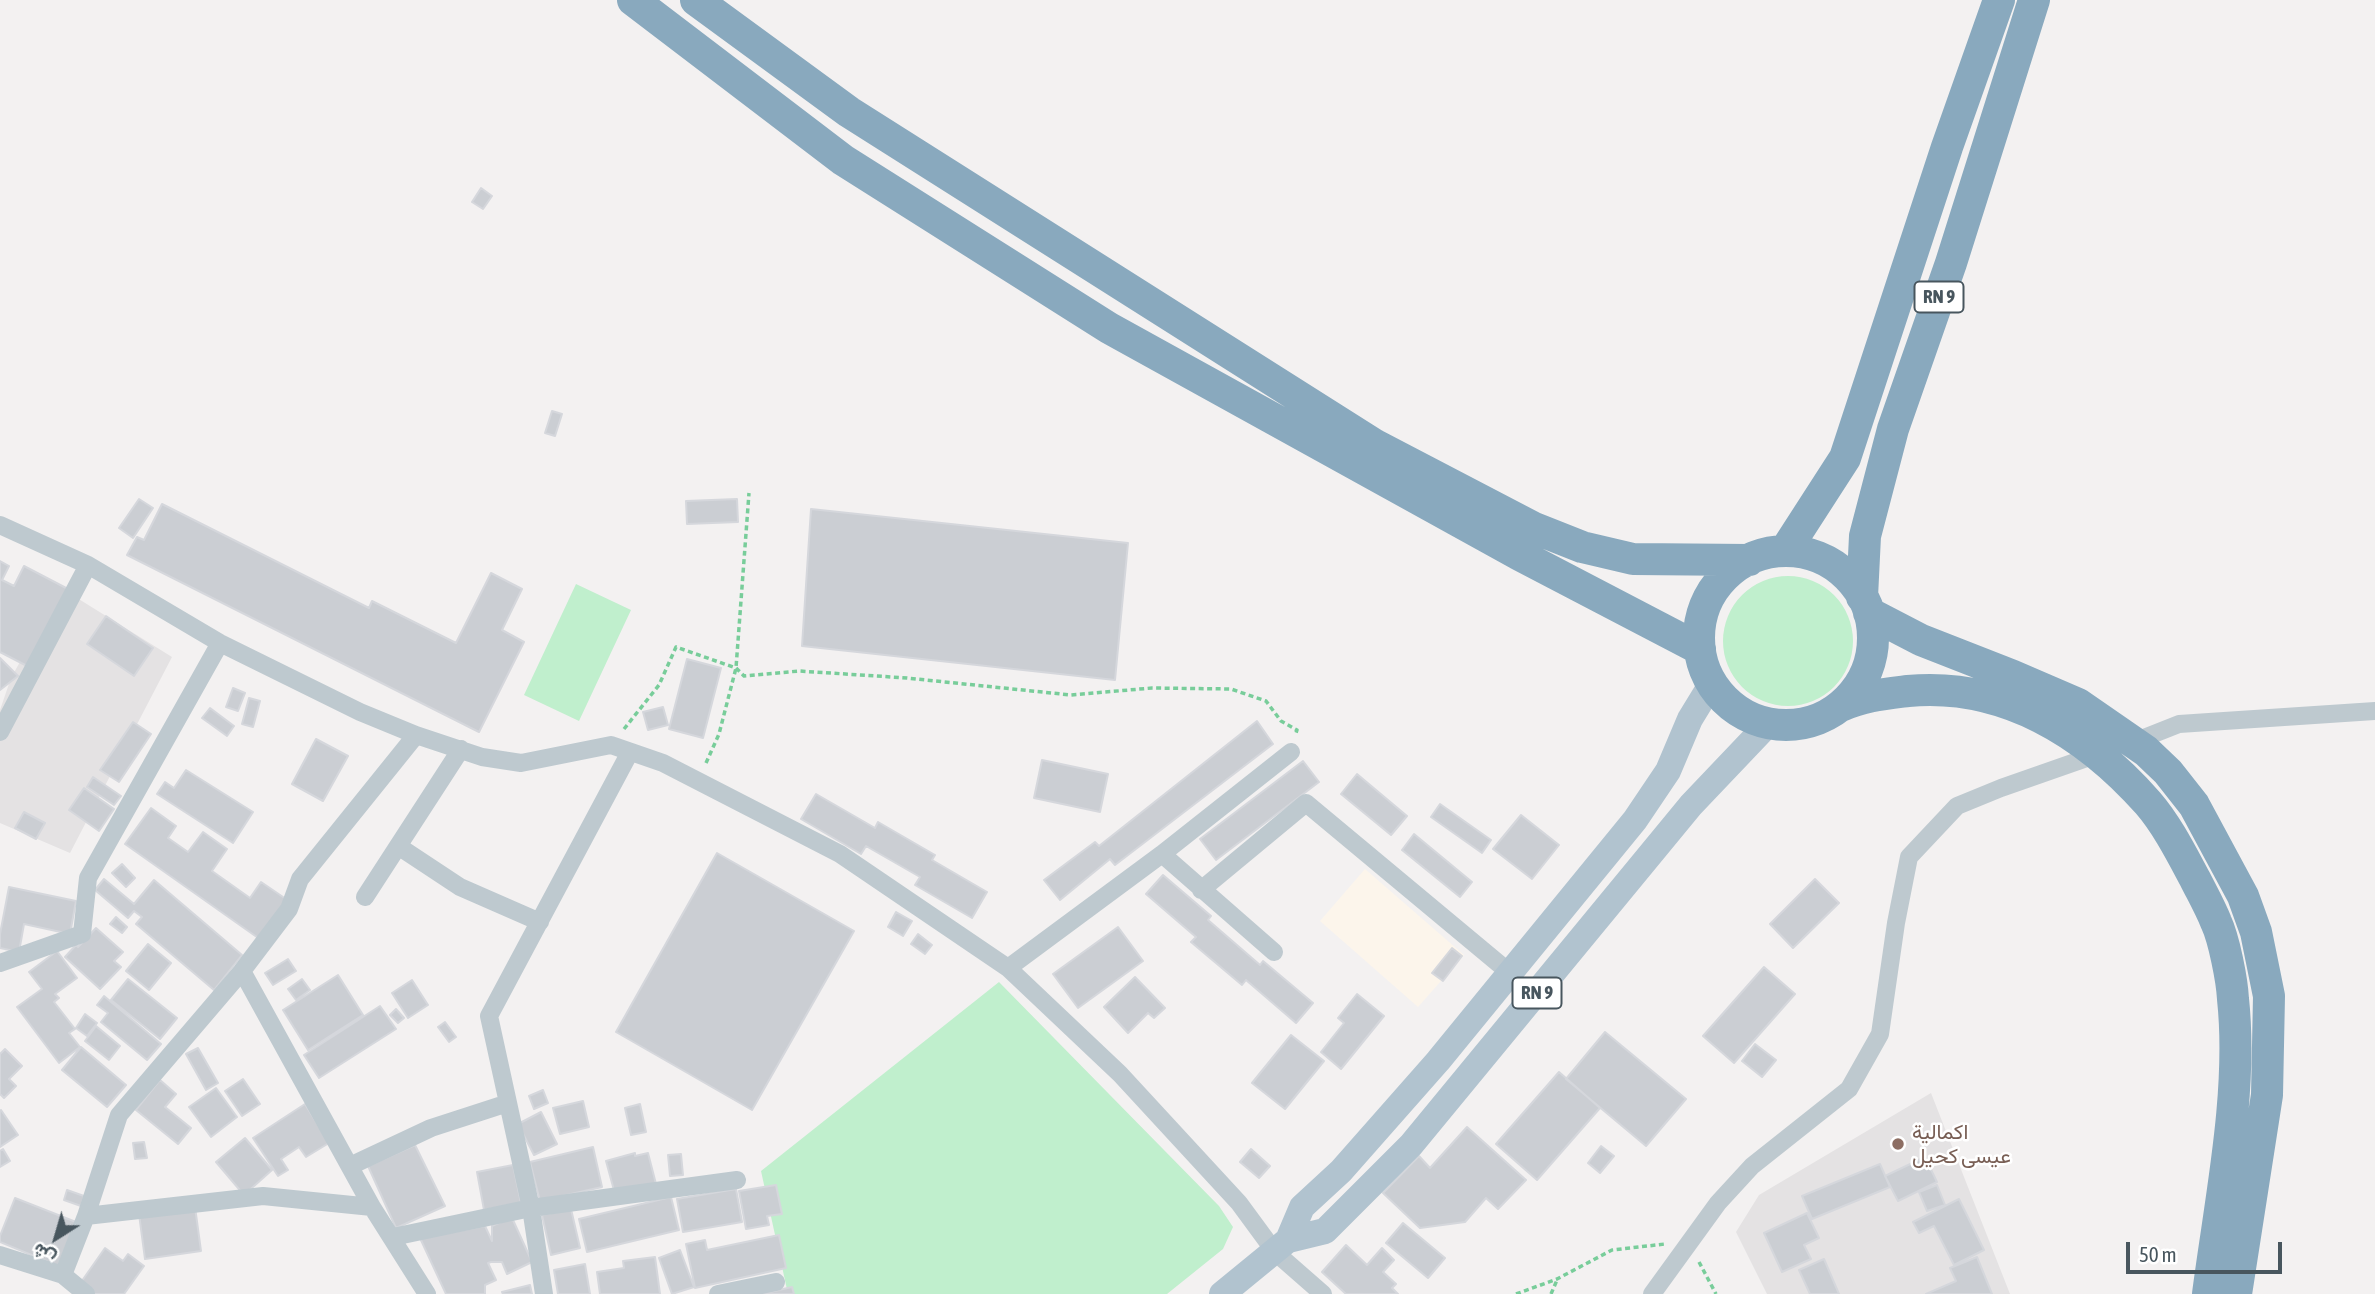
<!DOCTYPE html>
<html>
<head>
<meta charset="utf-8">
<style>
  body { margin:0 }
  #map { position:relative; width:2375px; height:1294px; overflow:hidden; background:#f3f1f1; font-family:"Asap Condensed",Vazirmatn,sans-serif }
  canvas { display:block }
  .north { position:absolute; left:21px; top:1203px; width:70px; height:70px; -webkit-text-stroke:5px #fff; paint-order:stroke; rotate:217deg; font-size:19px; font-weight:700; line-height:28px; text-align:center; color:#48565e }
  .north::after { content:''; display:block; margin:auto; width:24px; height:32px; background:#48565e; clip-path:polygon(50% 0,100% 100%,50% 72%,0 100%) }
  .scale { position:absolute; left:2126px; top:1242px; width:156px; height:32px; box-sizing:border-box; border:4px solid #48565e; border-top:0; padding-left:9px; font-size:21px; line-height:24px; white-space:nowrap; color:#48565e; -webkit-text-stroke:5px #fff; paint-order:stroke }
</style>
</head>
<body>
<div id="map">
<canvas width="2375" height="1294"></canvas>
<div class="north">ش</div>
<div class="scale">50 m</div>
</div>
<script>
const ctx = document.querySelector('canvas').getContext('2d');
ctx.lineJoin = 'round';
function fill(path, color) { ctx.fillStyle = color; ctx.fill(path, 'evenodd'); }
function stroke(path, color, width, dash) { ctx.strokeStyle = color; ctx.lineWidth = width; ctx.lineCap = dash ? 'butt' : 'round'; ctx.setLineDash(dash || []); ctx.stroke(path); }
function drawText(font, color, halo, rows, align = 'center') {
  ctx.font = font + ' "Asap Condensed",Vazirmatn,sans-serif'; ctx.lineWidth = 5; ctx.setLineDash([]); ctx.textBaseline = 'middle'; ctx.strokeStyle = halo; ctx.fillStyle = color; for (const [text, x, y, turn = 0] of rows) {
    ctx.save(); ctx.translate(x, y); ctx.rotate((+turn || 0) * Math.PI / 180); ctx.textAlign = isNaN(turn) ? turn : align; if (halo) ctx.strokeText(text, 0, 0); ctx.fillText(text, 0, 0); ctx.restore();
  }
}
fill(new Path2D(`
  M1365 869 1464 955 1418 1007 1320 921Z`), '#fcf5eb');
fill(new Path2D(`
  M61 588 172 657 70 853 0 823V710L11 678Z
  M1931 1093 2010 1294H1767L1736 1232 1759 1195Z`), '#e4e2e3');
fill(new Path2D(`
  M1723 641a65 65 0 1 1 130 0a65 65 0 1 1-130 0Z
  M576 584 631 610 579 721 524 695Z
  M999 982 1219 1206 1233 1227 1223 1249 1167 1294H788L761 1171Z`), '#c0efcd');
const building = new Path2D(`
  M481 188 492 196 483 209 472 202Z
  M552 411 562 414 555 436 545 433Z
  M139 499 153 508 133 538 119 528Z
  M737 499 738 522 687 524 686 501Z
  M162 504 369 608 372 601 456 643 491 573 522 589 502 630 524 642 479 732 127 555 137 537 144 540Z
  M811 509 1128 543 1115 680 802 646Z
  M0 561 9 566 2 580 14 586 24 566 68 589 29 667 0 652Z
  M106 616 153 648 134 676 87 644Z
  M0 658 18 676 0 690Z
  M687 659 721 668 703 738 669 729Z
  M233 688 245 693 238 711 226 707Z
  M249 698 260 701 253 727 242 724Z
  M663 707 668 725 648 730 643 712Z
  M210 708 234 726 227 736 202 718Z
  M1257 721 1273 744 1115 865 1110 859 1060 900 1044 880 1095 842 1099 846Z
  M133 722 151 734 119 782 100 770Z
  M316 739 348 756 323 801 292 784Z
  M1042 760 1108 774 1100 812 1034 798Z
  M1303 761 1319 782 1216 860 1200 839Z
  M186 770 253 812 233 843 157 794 165 782 174 788Z
  M1357 774 1407 816 1391 835 1341 794Z
  M93 777 121 796 114 805 87 787Z
  M84 788 114 809 99 831 69 810Z
  M816 794 875 828 878 822 935 855 932 860 987 892 972 918 915 885 920 877 866 846 861 854 801 819Z
  M1440 804 1491 840 1482 853 1431 817Z
  M151 808 176 826 168 838 188 852 203 832 227 849 212 871 250 898 261 882 286 899 261 940 125 844Z
  M24 812 45 823 36 839 15 828Z
  M1521 815 1559 845 1532 879 1493 849Z
  M1414 834 1472 882 1460 897 1402 850Z
  M717 853 854 931 752 1110 616 1032Z
  M122 864 135 878 126 887 112 873Z
  M1163 875 1211 916 1208 920 1260 965 1263 961 1313 1003 1296 1023 1246 980 1242 985 1191 942 1196 937 1146 894Z
  M104 879 134 904 154 880 242 955 214 990 136 924 142 917 134 911 128 918 95 890Z
  M1815 879 1839 903 1793 948 1770 924Z
  M9 887 76 901 70 934 24 924 19 952 0 948V934Z
  M896 912 912 921 903 936 888 927Z
  M116 917 127 927 122 933 110 924Z
  M1118 927 1143 961 1078 1008 1053 974Z
  M96 928 123 952 114 961 121 967 100 989 65 957 76 945 78 947Z
  M918 934 932 945 925 954 911 944Z
  M148 944 171 963 149 990 126 971Z
  M1452 948 1462 956 1443 981 1432 973Z
  M57 951 77 978 55 994 59 998 54 1002 75 1029 69 1033 80 1047 59 1063 17 1007 42 989 29 972Z
  M288 959 296 971 273 985 265 973Z
  M1764 967 1795 994 1734 1063 1703 1036Z
  M338 975 363 1015 308 1050 283 1010Z
  M1135 977 1165 1008 1154 1018 1148 1013 1128 1033 1104 1007Z
  M128 979 177 1018 160 1039 111 1000Z
  M302 979 310 990 296 1000 288 989Z
  M412 980 428 1005 408 1018 392 993Z
  M1357 994 1384 1016 1341 1069 1321 1052 1344 1023 1338 1018Z
  M104 996 161 1044 147 1060 101 1022 108 1013 97 1005Z
  M380 1006 396 1029 319 1078 304 1055Z
  M396 1009 404 1018 398 1023 390 1015Z
  M85 1014 97 1023 87 1036 76 1028Z
  M445 1022 456 1037 449 1042 438 1027Z
  M96 1026 120 1046 109 1060 85 1041Z
  M1605 1032 1686 1099 1646 1146 1566 1079Z
  M1291 1035 1324 1061 1285 1109 1252 1083Z
  M1755 1044 1776 1060 1762 1077 1742 1061Z
  M81 1047 126 1085 107 1107 62 1070Z
  M198 1048 218 1083 206 1090 186 1054Z
  M5 1049 22 1066 9 1079 16 1086 4 1098 0 1094V1054Z
  M1559 1072 1600 1108 1537 1180 1496 1144Z
  M243 1079 260 1104 242 1116 225 1091Z
  M160 1080 176 1094 165 1107 191 1128 178 1144 136 1110Z
  M216 1088 237 1117 211 1137 189 1107Z
  M543 1090 548 1103 534 1109 529 1096Z
  M583 1101 589 1127 560 1134 553 1108Z
  M305 1104 329 1143 306 1157 299 1147 281 1159 288 1170 278 1176 253 1138Z
  M640 1104 646 1132 631 1135 625 1108Z
  M1 1110 18 1135 0 1147V1111Z
  M541 1112 557 1144 534 1155 518 1124Z
  M1467 1127 1526 1180 1498 1209 1486 1198 1465 1222 1420 1228 1383 1193 1419 1156 1430 1168Z
  M245 1138 272 1170 244 1195 216 1162Z
  M144 1142 147 1158 135 1159 133 1143Z
  M415 1145 445 1206 396 1228 368 1166Z
  M1601 1146 1614 1156 1600 1173 1588 1163Z
  M593 1147 602 1187 540 1201 530 1162Z
  M3 1149 10 1161 0 1167V1151Z
  M1251 1149 1270 1166 1259 1178 1240 1162Z
  M635 1153V1156L648 1153 656 1184 615 1194 606 1161Z
  M681 1154 683 1175 670 1176 668 1155Z
  M1925 1157 1937 1182 1898 1201 1885 1176Z
  M1880 1164 1890 1187 1812 1219 1802 1196Z
  M513 1165 521 1203 484 1210 477 1172Z
  M776 1185 782 1214 767 1216 769 1225 746 1229 739 1191Z
  M1937 1185 1945 1205 1927 1211 1919 1192Z
  M736 1189 742 1222 683 1232 677 1199Z
  M67 1190 84 1196 81 1206 64 1200Z
  M671 1197 679 1230 587 1252 579 1219Z
  M15 1198 76 1222 58 1266 0 1242V1236Z
  M1959 1199 1984 1250 1954 1265 1934 1226 1919 1233 1913 1222Z
  M195 1207 201 1251 145 1259 139 1214Z
  M571 1209 580 1248 551 1255 542 1215Z
  M1807 1213 1819 1238 1804 1245 1811 1259 1782 1272 1764 1233Z
  M513 1220 532 1262 507 1274 502 1262H491L488 1263 496 1280 485 1285V1294H446L420 1238 485 1226 492 1241V1226L503 1221Z
  M1403 1223 1445 1258 1428 1278 1386 1243Z
  M779 1235 786 1268 695 1288 686 1244 705 1240 707 1250Z
  M1346 1245 1367 1265 1382 1248 1394 1260 1383 1272 1396 1284 1392 1288 1398 1294H1346L1322 1272Z
  M105 1248 123 1261 128 1254 144 1266 124 1294H92L79 1285Z
  M680 1250 694 1287 672 1294 659 1258Z
  M655 1257 660 1294H600L597 1272 624 1268 623 1261Z
  M1977 1257 1992 1294H1926L1956 1281 1950 1268Z
  M1824 1259 1839 1294H1810L1799 1270Z
  M585 1264 590 1294H558L554 1270Z
  M530 1285 532 1294H503L502 1292Z
  M792 1287 794 1294H761Z`);
fill(building, '#cbced3');
stroke(building, '#d5d7dc', 2);
stroke(new Path2D(`
  M624 729 659 685 676 647 736 668 744 676 799 671 907 678 1071 695 1152 688 1231 689 1266 701 1281 721 1297 730 1295 736
  M706 763 719 734 736 668 749 493
  M1699 1262 1716 1294
  M1516 1294 1557 1279 1612 1250 1665 1244
  M1551 1294 1557 1280`), '#78cd9a', 3.5, [5, 3.5]);
stroke(new Path2D(`
  M0 525 88 565 220 643 360 712 416 735 482 757 521 763 611 745 663 763 840 854 1008 968 1120 1074 1239 1203 1275 1252 1323 1294
  M0 732 88 565
  M2131 743 2179 724 2375 711
  M398 846 460 887 540 922
  M1162 854 1291 752
  M1201 890 1306 803 1510 973
  M365 897 461 749
  M0 963 82 934 88 878 220 643
  M1008 968 1162 854 1274 952
  M242 971 372 1207 427 1294
  M350 1166 431 1128 508 1103
  M86 1216 263 1196 372 1207
  M393 1237 531 1208 737 1180
  M0 1255 63 1275 86 1216 119 1115 242 971 289 909 300 879 416 735
  M63 1275 86 1294
  M544 1294 531 1208 489 1016 630 752
  M718 1294 776 1282
  M1652 1294 1718 1203 1752 1166 1849 1089 1880 1034 1896 923 1909 857 1957 806 2001 788 2101 753`), '#bec9cf', 18);
stroke(new Path2D(`
  M1288 1240 1325 1231 1411 1145 1691 805 1769 723
  M1222 1294 1288 1240 1302 1207 1341 1171 1438 1061 1635 820 1668 771 1690 719 1712 683`), '#b1c3cf', 26);
stroke(new Path2D(`
  M633 0 843 160 1109 328 1518 554 1700 649
  M696 0 849 112 1375 445 1534 528 1582 547 1633 559 1749 560
  M1785 551 1845 458 1947 147 1999 0
  M1699 638a87 87 0 1 1 174 0a87 87 0 1 1-174 0Z
  M1862 597 1865 536 1893 429 1951 263 2034 0
  M1869 613 1921 640 2013 676 2078 704 2146 751 2168 772 2194 805 2243 896 2256 932 2269 996 2267 1095 2236 1294
  M1841 706C1863 696 1884 694 1908 691 2004 682 2086 733 2148 803 2167 825 2181 853 2195 879 2202 893 2210 907 2216 922 2224 939 2232 980 2233 999 2243 1093 2220 1201 2208 1294`), '#89a9be', 32);
for (const [x, y, r, color] of [
  [1898,1144,7,"#8d6e63"]
]) { const dot = new Path2D(); dot.arc(x, y, r, 0, 2 * Math.PI); ctx.fillStyle = color; ctx.fill(dot); stroke(dot, '#fff', 2.5); }
for (const [x, y, w] of [
  [1939,297,49],
  [1537,993,49]
]) { const box = new Path2D(); box.roundRect(x - w / 2, y - 15.5, w, 31, 5); ctx.fillStyle = '#fff'; ctx.fill(box); stroke(box, '#48565e', 2); }
drawText('bold 19px', '#48565e', null, [
  ["RN 9",1939,297],
  ["RN 9",1537,993]
]);
drawText('21px', '#785e54', '#fff', [
  ["اكمالية",1912,1132],
  ["عيسى كحيل",1912,1156]
], 'left');
</script>
</body>
</html>
